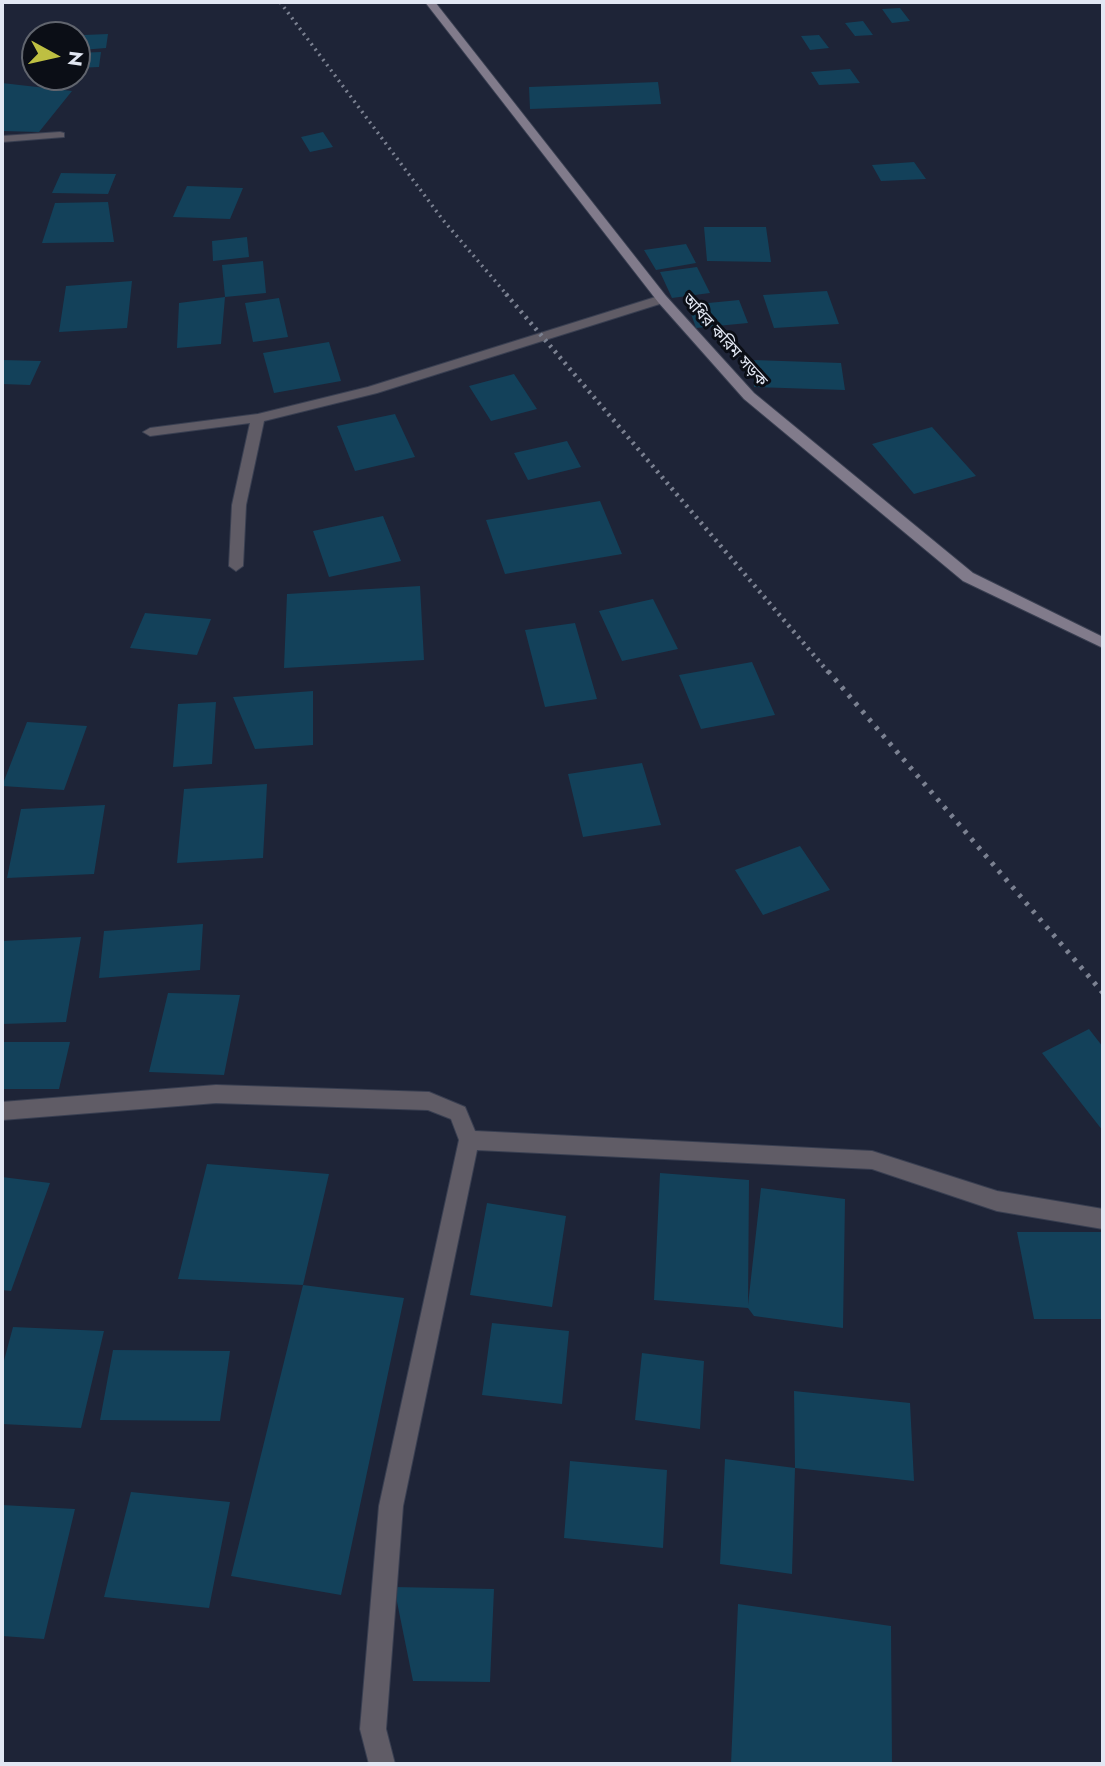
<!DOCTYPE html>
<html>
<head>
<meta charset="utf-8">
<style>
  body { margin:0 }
  #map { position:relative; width:1105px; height:1766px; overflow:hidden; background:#1e2437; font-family:Jost,sans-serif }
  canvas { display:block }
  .frame { position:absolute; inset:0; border:4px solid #e2e7f3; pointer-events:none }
  .north { position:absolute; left:21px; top:21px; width:70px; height:70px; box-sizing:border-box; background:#0b0e16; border:2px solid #61656e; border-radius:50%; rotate:98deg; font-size:19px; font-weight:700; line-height:28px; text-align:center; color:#e2e7f3 }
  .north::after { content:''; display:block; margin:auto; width:24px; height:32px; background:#bebf42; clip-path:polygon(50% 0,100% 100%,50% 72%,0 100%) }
</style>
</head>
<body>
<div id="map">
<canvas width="1105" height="1766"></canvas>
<div class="frame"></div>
<div class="north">N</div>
</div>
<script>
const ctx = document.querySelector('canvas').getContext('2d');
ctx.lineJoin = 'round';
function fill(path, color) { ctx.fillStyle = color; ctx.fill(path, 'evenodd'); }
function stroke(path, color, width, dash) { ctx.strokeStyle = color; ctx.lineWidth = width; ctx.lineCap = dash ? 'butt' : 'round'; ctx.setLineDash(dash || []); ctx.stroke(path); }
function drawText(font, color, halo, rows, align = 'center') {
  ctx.font = font + ' Jost,"Noto Sans Bengali",sans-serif'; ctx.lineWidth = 6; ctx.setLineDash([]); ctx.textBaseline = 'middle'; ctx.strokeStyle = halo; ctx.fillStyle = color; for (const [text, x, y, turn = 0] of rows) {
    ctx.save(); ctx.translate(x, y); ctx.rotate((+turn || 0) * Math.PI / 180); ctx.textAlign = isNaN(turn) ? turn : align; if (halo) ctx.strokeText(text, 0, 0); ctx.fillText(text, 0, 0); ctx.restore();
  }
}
fill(new Path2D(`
  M900 8 910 21 892 23 882 9Z
  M863 21 873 35 855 36 845 23Z
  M108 34 106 48 81 50 84 35Z
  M819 35 829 48 810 50 801 36Z
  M101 52 99 67 77 68V53Z
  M850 69 860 83 819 85 811 72Z
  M658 82 661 104 530 109 529 87Z
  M2 83 72 91 39 132 2 131Z
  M323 132 333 147 310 152 301 137Z
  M914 162 926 179 881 181 872 165Z
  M61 173 116 174 108 194 52 193Z
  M187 186 243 188 230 219 173 217Z
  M108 202 114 242 42 243 55 203Z
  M704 227H766L771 262 707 261Z
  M247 237 249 257 213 261 212 241Z
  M686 244 696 263 656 270 644 250Z
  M263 261 266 293 225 297 221 344 177 348 179 303 225 297 222 265Z
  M697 267 710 293 672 298 660 272Z
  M132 281 127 328 59 332 66 286Z
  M827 291 839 324 774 328 763 295Z
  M279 298 288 337 253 342 245 303Z
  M739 300 748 323 696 328 688 305Z
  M329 342 341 381 274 393 263 353Z
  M2 360 41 361 30 385 2 384Z
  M753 360 841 363 845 390 754 387Z
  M514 374 537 409 491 421 469 386Z
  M395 414 415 457 355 471 337 426Z
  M932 427 976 476 914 494 872 444Z
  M567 441 581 467 528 480 514 453Z
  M600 501 622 554 505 574 486 520Z
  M383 516 401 561 329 577 313 531Z
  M420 586 424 660 284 668 287 594Z
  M653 599 678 649 622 661 599 611Z
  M145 613 211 619 197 655 130 648Z
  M575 623 597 699 545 707 525 630Z
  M752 662 775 715 701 729 679 675Z
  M313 691V745L255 749 233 697Z
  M216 702 212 764 173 767 178 704Z
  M27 722 87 726 64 790 2 786Z
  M642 763 661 825 583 837 568 774Z
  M267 784 263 858 177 863 184 789Z
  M105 805 94 874 7 878 21 809Z
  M800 846 830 890 763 915 735 870Z
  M203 924 200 970 99 978 104 931Z
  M81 937 66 1022 2 1024V941Z
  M168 993 240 995 224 1075 149 1072Z
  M1089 1029 1103 1047V1131L1042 1053Z
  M2 1042H70L59 1089H2Z
  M207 1164 329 1174 303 1285 178 1279Z
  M660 1173 749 1180 748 1305 761 1188 845 1199 843 1328 754 1316 748 1308 654 1300Z
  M2 1177 50 1183 11 1291 2 1290Z
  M487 1203 566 1216 552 1307 470 1295Z
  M1017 1232H1103V1319H1034Z
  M303 1285 404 1298 341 1595 231 1576Z
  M492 1323 569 1331 562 1404 482 1395Z
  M13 1327 104 1331 81 1428 2 1424V1368Z
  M113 1350 230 1351 220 1421 100 1420Z
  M642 1353 704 1361 700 1429 635 1420Z
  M794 1391 910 1403 914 1481 795 1468Z
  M725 1459 795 1468 792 1574 720 1564Z
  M570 1461 667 1470 663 1548 564 1538Z
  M131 1492 230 1502 209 1608 104 1597Z
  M2 1505 75 1509 44 1639 2 1636Z
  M394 1587 494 1589 490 1682 413 1681Z
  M738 1604 891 1626 892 1764H731Z`), '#13415a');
const street = new Path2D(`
  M60 132 64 133V137L2 142V136Z
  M662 295 666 296V302L377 393 264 421 246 505 243 566 236 571 229 566 232 505 250 423 150 436 143 432 150 428 258 414 368 387Z
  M216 1085 429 1092 465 1107 475 1131 872 1151 997 1191 1103 1209V1229L997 1211 872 1169 477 1150 403 1506 386 1729 395 1764H369L360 1729 379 1506 459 1140 451 1119 428 1110 216 1103 2 1120V1102Z`);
const secondary = new Path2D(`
  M425 2H435L666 296 754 393 973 573 1103 637V648L963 581 744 399 658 302Z`);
stroke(street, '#393f51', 2);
stroke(secondary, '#393f51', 2);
fill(street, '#605c66');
fill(secondary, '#817b8b');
stroke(new Path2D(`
  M280 2 443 220 508 296`), '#7b8191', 3.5, [2, 4.5]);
stroke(new Path2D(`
  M506 294 829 673`), '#7b8191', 4.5, [2.5, 5]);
stroke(new Path2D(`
  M828 671 1103 993`), '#7b8191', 5, [3.5, 7]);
drawText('16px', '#e2e7f3', '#0b0e16', [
  ["অধির করিম সড়ক",724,341,48]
]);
</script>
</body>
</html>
